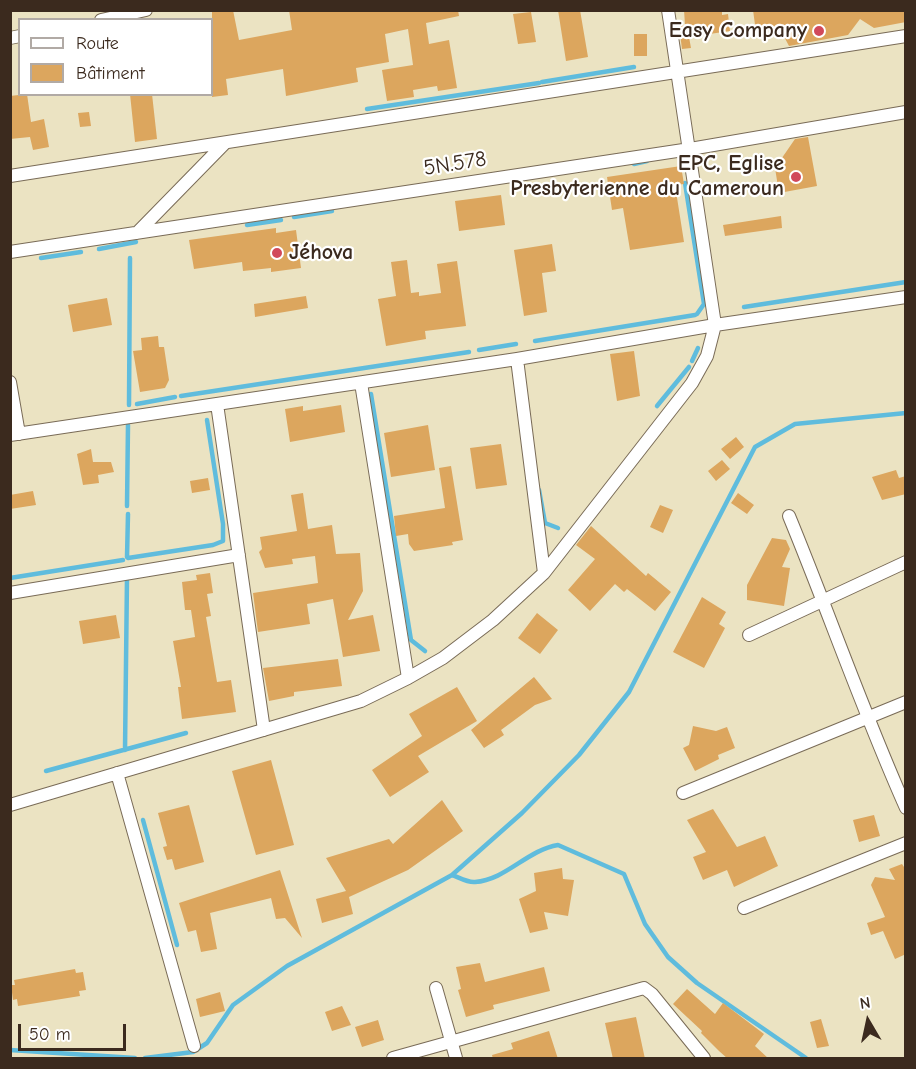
<!DOCTYPE html>
<html>
<head>
<meta charset="utf-8">
<style>
  body { margin:0 }
  #map { position:relative; width:916px; height:1069px; overflow:hidden; background:#ebe3c2; font-family:"Comic Neue",sans-serif }
  canvas { display:block }
  .frame { position:absolute; inset:0; border:12px solid #3b2a1e; pointer-events:none }
  .legend { position:absolute; left:18px; top:18px; width:195px; height:78px; box-sizing:border-box; background:#fff; border:2px solid #b1aaa5; margin:0; padding:8px 10px; list-style:none; font-size:18px; color:#3b2a1e }
  .legend li { display:flex; align-items:center; gap:12px; height:30px }
  .legend b { width:30px; border:2px solid #b1aaa5 }
  .north { position:absolute; left:838px; top:991px; width:60px; height:60px; -webkit-text-stroke:4px #fff; paint-order:stroke; rotate:351deg; font-size:16px; font-weight:700; line-height:24px; text-align:center; color:#3b2a1e }
  .north::after { content:''; display:block; margin:auto; width:21px; height:27px; background:#3b2a1e; clip-path:polygon(50% 0,100% 100%,50% 72%,0 100%) }
  .scale { position:absolute; left:18px; top:1024px; width:108px; height:27px; box-sizing:border-box; border:3px solid #3b2a1e; border-top:0; padding-left:8px; font-size:18px; line-height:21px; white-space:nowrap; color:#3b2a1e; -webkit-text-stroke:4px #fff; paint-order:stroke }
</style>
</head>
<body>
<div id="map">
<canvas width="916" height="1069"></canvas>
<div class="frame"></div>
<ul class="legend">
<li><b style="height:8px;background:#fff"></b>Route</li>
<li><b style="height:16px;background:#dca65e"></b>Bâtiment</li>
</ul>
<div class="north">N</div>
<div class="scale">50 m</div>
</div>
<script>
const ctx = document.querySelector('canvas').getContext('2d');
ctx.lineJoin = 'round';
function stroke(path, color, width, dash) { ctx.strokeStyle = color; ctx.lineWidth = width; ctx.lineCap = dash ? 'butt' : 'round'; ctx.setLineDash(dash || []); ctx.stroke(path); }
function fill(path, color) { ctx.fillStyle = color; ctx.fill(path, 'evenodd'); }
function drawText(font, color, halo, rows, align = 'center') {
  ctx.font = font + ' "Comic Neue",sans-serif'; ctx.lineWidth = 4.5; ctx.setLineDash([]); ctx.textBaseline = 'middle'; ctx.strokeStyle = halo; ctx.fillStyle = color; for (const [text, x, y, turn = 0] of rows) {
    ctx.save(); ctx.translate(x, y); ctx.rotate((+turn || 0) * Math.PI / 180); ctx.textAlign = isNaN(turn) ? turn : align; if (halo) ctx.strokeText(text, 0, 0); ctx.fillText(text, 0, 0); ctx.restore();
  }
}
stroke(new Path2D(`
  M542 82 634 67
  M367 109 539 83
  M634 164 647 161
  M685 183 704 304 697 314
  M294 217 332 211
  M247 225 281 220
  M99 249 136 242
  M41 258 81 252
  M744 307 906 282
  M535 341 695 315
  M479 350 516 344
  M692 361 698 348
  M371 394 411 640 425 651
  M181 396 469 352
  M137 404 175 397
  M129 405 130 258
  M657 406 689 367
  M539 490 545 523 558 528
  M127 506 128 425
  M127 557 128 514
  M128 558 213 545 223 541V524L207 420
  M10 578 123 560
  M125 750 127 577
  M46 771 186 733
  M143 820 177 945
  M452 875C458 877 468 883 475 882 506 880 527 850 558 845L624 874 645 924 668 957 697 983 806 1058
  M10 1050 135 1058
  M145 1058 193 1052 207 1043 233 1005 287 966 452 875 522 813 579 755 629 692 755 447 795 424 906 413`), '#5fbcdd', 4.5);
fill(new Path2D(`
  M233 10 239 40 292 30 289 10H458L459 16 426 23 429 44 449 40 457 88 438 91 437 86 413 90 414 97 387 101 382 70 413 65 408 29 385 34 389 62 356 68 358 82 286 96 283 69 226 79 228 95 212 97V12Z
  M558 10H580L588 57 566 61Z
  M684 10H722V15L728 14 730 31 689 37 691 48 682 49 679 26 685 25Z
  M753 10H906V22L874 28 860 19 848 35 789 46 780 29 756 32Z
  M531 12 536 42 518 44 513 14Z
  M634 34H647V56H634Z
  M27 94 31 122 44 119 49 147 33 150 30 137 10 139V96Z
  M130 94H152L157 139 135 142Z
  M89 112 91 126 80 127 78 113Z
  M808 137 817 186 779 193 775 168 795 139Z
  M681 166 684 184 675 185 684 242 630 250 623 208 612 210 607 177Z
  M501 195 505 225 459 231 455 201Z
  M781 216 782 228 725 236 723 225Z
  M276 228V233L296 230 301 268 271 272V268L243 271 242 262 194 269 189 240Z
  M552 244 556 271 542 273 547 312 524 316 514 250Z
  M407 260 411 293 419 292V296L441 293 437 264 457 261 466 326 425 331 426 339 386 346 378 299 396 296 391 262Z
  M306 296 308 308 255 317 254 304Z
  M107 298 112 325 73 332 68 305Z
  M158 336 159 347H164L169 380 165 388 140 392 133 351 142 350 141 338Z
  M634 351 640 396 617 401 610 354Z
  M341 405 345 432 290 442 285 409 303 406V411Z
  M428 425 435 470 391 477 384 433Z
  M736 437 744 447 730 459 721 449Z
  M501 444 507 485 476 489 470 448Z
  M91 449 93 462H111L114 472 98 475 99 483 83 485 77 454Z
  M722 460 730 469 716 481 708 471Z
  M451 466 463 540 452 542 453 545 414 551 409 544 408 534 396 536 394 516 445 508 439 468Z
  M896 470 899 478 906 476V494L882 500 872 477Z
  M208 478 210 490 192 493 190 481Z
  M33 491 36 505 10 509V495Z
  M303 493 308 529 332 525 336 554 360 553 363 591 348 620 373 615 380 651 343 657 333 599 307 604 310 624 258 632 253 593 318 583 315 556 292 559 293 564 265 568 259 552 262 549 260 537 297 531 291 495Z
  M738 493 754 505 747 514 731 503Z
  M660 505 673 510 663 533 650 527Z
  M591 526 646 576 648 573 671 592 655 611 627 589 624 592 615 584 590 611 568 590 595 559 576 545Z
  M772 538 786 540 790 549 782 567 790 568 784 606 747 600V585Z
  M210 573 213 593 207 594 211 616 206 617 217 682 231 680 236 712 182 719 178 687H181L173 641 195 637 191 610H185L182 582 197 580 196 575Z
  M702 597 726 612 719 624 725 628 704 668 673 652Z
  M537 613 558 630 540 654 518 638Z
  M116 615 120 638 83 644 79 621Z
  M338 659 342 686 294 692V696L269 701 263 668Z
  M534 677 552 699 535 705 501 730 504 735 484 748 471 730Z
  M457 687 477 721 418 756 429 772 390 797 372 770 422 736 409 714Z
  M693 726 716 731 727 727 735 748 718 755 719 759 695 771 683 748 689 745Z
  M271 760 294 845 256 855 232 771Z
  M442 800 463 831 408 870 349 897 353 914 322 923 316 899 346 891 326 858 389 839 393 844Z
  M189 805 204 862 175 870 172 859 167 860 163 847 167 846 158 813Z
  M713 809 737 847 765 836 778 866 734 887 727 870 703 880 693 857 706 852 687 820Z
  M874 815 880 836 859 842 853 820Z
  M902 864 906 870V954L895 959 883 931 871 935 867 923 885 917 871 885 875 877 895 880 889 869Z
  M562 868 563 879 574 880 568 916 544 912 548 929 530 933 519 899 536 891 534 873Z
  M280 870 302 938 285 918 276 919 271 898 210 913 217 949 201 952 196 930 188 932 179 903Z
  M480 963 485 982 544 967 550 991 493 1005 494 1009 466 1017 458 990 461 989 456 967Z
  M75 969 76 973 83 972 86 990 79 991 80 996 18 1006 17 999 13 1000 11 985H15L14 980Z
  M687 989 715 1014 723 1003 764 1034 755 1046 769 1059H728L719 1051 701 1033 702 1031 673 1004Z
  M220 992 225 1011 200 1017 196 999Z
  M342 1006 351 1025 332 1031 325 1012Z
  M636 1017 645 1059H613L605 1023Z
  M821 1019 829 1046 817 1048 810 1022Z
  M378 1020 384 1040 362 1047 355 1027Z
  M549 1031 558 1059H493L492 1055 513 1049 511 1043Z`), '#dca65e');
const street = new Path2D(`
  M101 20 146 10
  M10 38 20 36
  M10 176 906 36
  M137 233 225 143
  M10 252 690 149 906 112
  M517 359 544 573
  M10 382 19 434
  M361 383 408 678
  M217 404 264 730
  M10 435 517 359 715 325 906 297
  M789 516C829 613 863 712 906 808
  M10 593 239 555
  M749 635 906 562
  M117 773 194 1046
  M683 793 906 702
  M10 805 361 701 408 678 443 658 493 620 544 573 692 383 707 356 715 325 668 10
  M744 908 906 843
  M436 988 456 1058
  M393 1058 644 988 652 994 704 1058`);
stroke(street, '#796b57', 14);
stroke(street, '#fff', 12);
for (const [x, y, r, color] of [
  [819,31,6,"#d1495b"],
  [796,177,6,"#d1495b"],
  [277,253,6,"#d1495b"]
]) { const dot = new Path2D(); dot.arc(x, y, r, 0, 2 * Math.PI); ctx.fillStyle = color; ctx.fill(dot); stroke(dot, '#fff', 2); }
drawText('bold 22px', '#3b2a1e', '#fff', [
  ["Easy Company",807,31],
  ["EPC, Eglise",784,164],
  ["Presbyterienne du Cameroun",784,189],
  ["Jéhova",289,253,"left"]
], 'right');
drawText('22px', '#3b2a1e', '#fff', [
  ["5N.578",455,164,-9]
]);
</script>
</body>
</html>
